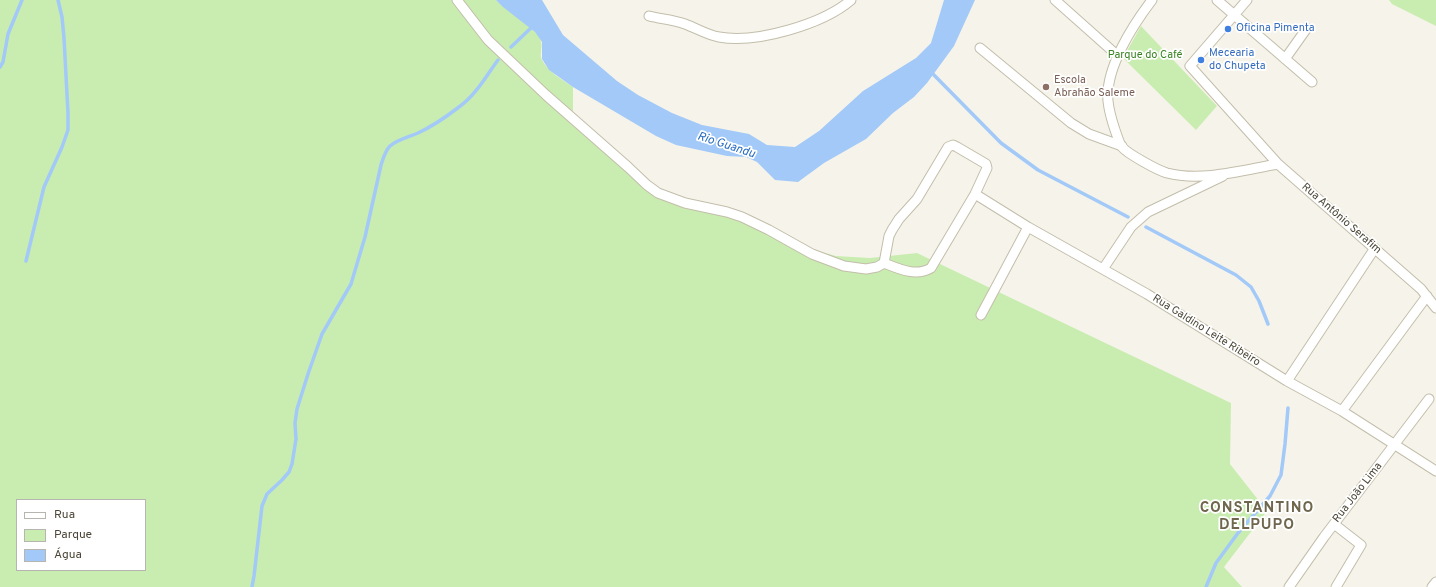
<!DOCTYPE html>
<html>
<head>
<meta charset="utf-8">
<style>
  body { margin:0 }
  #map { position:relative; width:1436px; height:587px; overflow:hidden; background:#f6f4ea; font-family:Overpass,sans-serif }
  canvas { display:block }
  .legend { position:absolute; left:16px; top:499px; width:130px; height:72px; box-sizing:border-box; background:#fff; border:1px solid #b7b5af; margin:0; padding:5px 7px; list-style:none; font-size:12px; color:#4b4637 }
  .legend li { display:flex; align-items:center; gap:8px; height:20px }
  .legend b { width:20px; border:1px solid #b7b5af }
</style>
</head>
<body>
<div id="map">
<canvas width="1436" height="587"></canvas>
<ul class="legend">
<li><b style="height:5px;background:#fff"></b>Rua</li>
<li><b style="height:11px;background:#c9edb0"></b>Parque</li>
<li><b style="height:11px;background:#a2c9f7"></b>Água</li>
</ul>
</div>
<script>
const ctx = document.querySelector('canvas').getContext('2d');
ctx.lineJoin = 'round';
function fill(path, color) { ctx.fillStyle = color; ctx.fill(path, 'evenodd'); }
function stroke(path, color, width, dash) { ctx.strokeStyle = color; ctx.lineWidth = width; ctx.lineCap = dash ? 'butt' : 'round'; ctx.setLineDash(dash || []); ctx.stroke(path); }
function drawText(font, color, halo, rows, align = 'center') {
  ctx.font = font + ' Overpass,sans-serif'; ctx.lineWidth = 3.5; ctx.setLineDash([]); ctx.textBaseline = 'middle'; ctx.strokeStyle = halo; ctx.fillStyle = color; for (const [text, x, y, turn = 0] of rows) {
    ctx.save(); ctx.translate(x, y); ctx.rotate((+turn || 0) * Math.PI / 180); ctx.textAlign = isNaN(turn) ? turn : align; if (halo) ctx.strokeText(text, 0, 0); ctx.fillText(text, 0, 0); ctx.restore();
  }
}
fill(new Path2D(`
  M0 0H496C508 12 523 20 535 32 547 44 538 51 542 60 548 72 563 80 573 87V118L660 195 729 215 800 246 836 256 870 258 917 253 1231 403 1230 464 1267 511 1224 567 1242 587H0ZM17 500H145V570H17Z
  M1389 0H1436V26L1392 4Z
  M1141 26 1217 106 1196 130 1123 58Z`), '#c9edb0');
fill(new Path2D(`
  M496 0H542L563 35 617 81 638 95 672 113 702 125 749 134 767 145 795 147 819 131 863 91 916 58 931 43 944 0H975L954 46 927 83 914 97 893 113 866 139 824 163 798 182 775 180 757 162 746 157 727 156 676 145 656 136 573 87 549 70 542 59V42L535 32 503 7Z`), '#a2c9f7');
stroke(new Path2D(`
  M511 47 533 26
  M0 67 3 62 8 34 22 0
  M931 72 1001 143 1038 170 1128 217
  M1146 227 1236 275 1251 287 1259 301 1268 324
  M26 261 44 187 62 147 68 130V113L64 38 62 17 58 0
  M252 587 254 576 262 506 267 494 282 480 289 472 292 464 296 439 295 423 297 409 308 374 322 334 351 284 365 237 381 165C383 159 385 151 390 146 398 139 409 137 418 133 433 126 446 117 459 107 476 95 486 76 498 60
  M1206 587 1216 563 1238 533 1270 496 1281 475 1285 444 1288 408`), '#a2c9f7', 3.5);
const street = new Path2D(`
  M457 0 488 40 546 95 628 167 647 185 658 193 685 203 727 212 742 217 769 230 812 254 844 266 866 269 877 267 884 263 889 236 892 230 899 219 917 199 948 147 953 145 957 147 986 164 987 168 975 194 931 268C916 277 899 269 884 263
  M1055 0 1118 56
  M1152 0C1133 25 1105 68 1108 101 1109 111 1112 121 1115 130 1117 135 1119 143 1122 147 1128 154 1157 170 1167 173 1202 182 1243 170 1278 164L1421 289 1436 308
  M1217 0 1312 82
  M1247 0 1190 66 1278 164
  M649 16C661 19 674 20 685 24 696 28 707 35 719 37 756 44 823 24 851 0
  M980 48 1071 123 1089 134 1122 146
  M1285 59 1307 28
  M975 194 1028 227 1147 294 1287 381 1342 411 1436 471
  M1103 269 1131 227 1148 212 1223 176
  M981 315 1028 227
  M1287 381 1375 248
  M1342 411 1427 296
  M1334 524 1361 545 1336 587
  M1289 587 1324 537 1429 399
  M1432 587 1436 582`);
stroke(street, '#c3beab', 11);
stroke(street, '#fff', 9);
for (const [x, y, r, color] of [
  [1228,29,4,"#3f7fe0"],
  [1201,60,4,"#3f7fe0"],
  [1046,87,4,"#8d6e63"]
]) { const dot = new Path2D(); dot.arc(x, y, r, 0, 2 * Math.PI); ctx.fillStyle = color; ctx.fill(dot); stroke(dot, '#fff', 1.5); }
drawText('11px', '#366cbe', '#fff', [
  ["Oficina Pimenta",1236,29],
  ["Mecearia",1209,54],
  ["do Chupeta",1209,67]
], 'left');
drawText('11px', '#3b8324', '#fff', [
  ["Parque do Café",1145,56]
]);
drawText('11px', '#785e54', '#fff', [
  ["Escola",1054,81],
  ["Abrahão Saleme",1054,94]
], 'left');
drawText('11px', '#4b4637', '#fff', [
  ["Rua Antônio Serafim",1341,219,41],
  ["Rua Galdino Leite Ribeiro",1206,331,32],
  ["Rua João Lima",1358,493,-52]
]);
drawText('italic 12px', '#256ac1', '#fff', [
  ["Rio Guandu",726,146,18]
]);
ctx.letterSpacing = '1px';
drawText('bold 15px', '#6f664d', '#fff', [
  ["CONSTANTINO",1257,509],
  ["DELPUPO",1257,526]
]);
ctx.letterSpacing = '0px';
</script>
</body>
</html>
